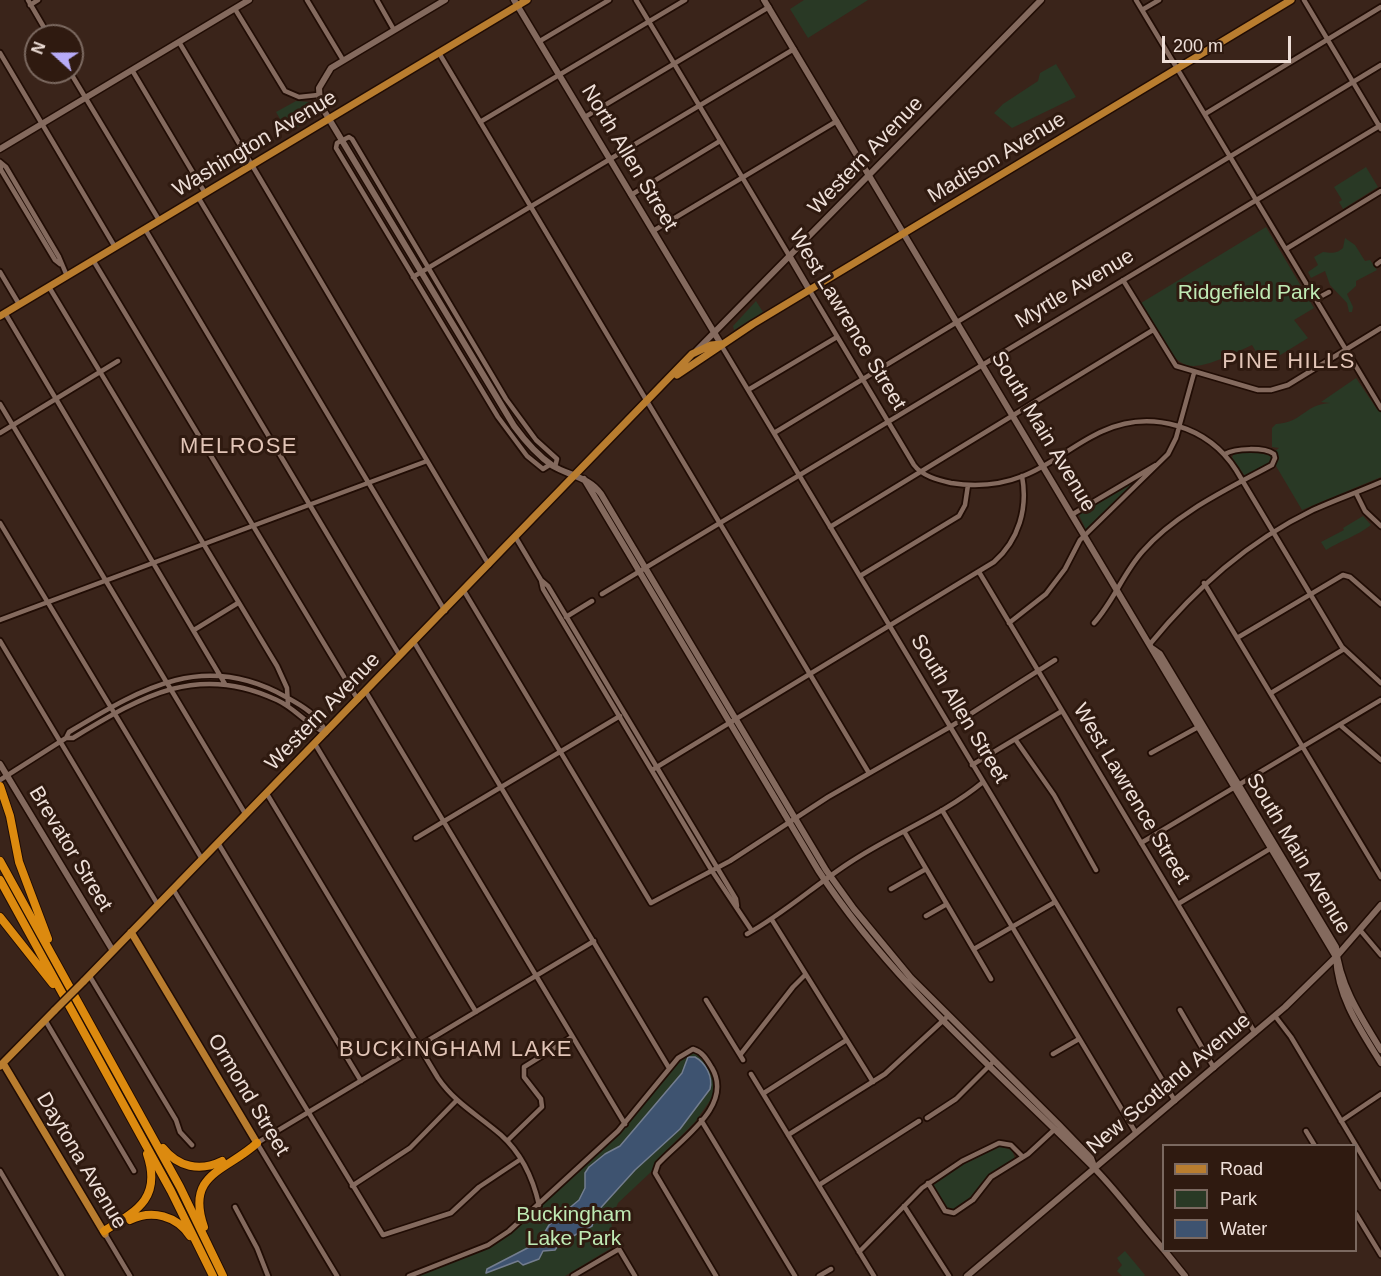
<!DOCTYPE html>
<html>
<head>
<meta charset="utf-8">
<style>
  body { margin:0 }
  #map { position:relative; width:1381px; height:1276px; overflow:hidden; background:#3a241a; font-family:Helvetica,sans-serif }
  canvas { display:block }
  .legend { position:absolute; left:1162px; top:1144px; width:195px; height:108px; box-sizing:border-box; background:#2f1a10; border:2px solid #7b6960; margin:0; padding:8px 10px; list-style:none; font-size:18px; color:#eedfd8 }
  .legend li { display:flex; align-items:center; gap:12px; height:30px }
  .legend b { width:30px; border:2px solid #7b6960 }
  .north { position:absolute; left:24px; top:24px; width:60px; height:60px; box-sizing:border-box; background:#2f1a10; border:2px solid #7b6960; border-radius:50%; rotate:291deg; font-size:16px; font-weight:700; line-height:24px; text-align:center; color:#eedfd8 }
  .north::after { content:''; display:block; margin:auto; width:21px; height:27px; background:#b7abf7; clip-path:polygon(50% 0,100% 100%,50% 72%,0 100%) }
  .scale { position:absolute; left:1162px; top:36px; width:129px; height:27px; box-sizing:border-box; border:3px solid #eedfd8; border-top:0; padding-left:8px; font-size:18px; line-height:21px; white-space:nowrap; color:#eedfd8; -webkit-text-stroke:4px #2f1a10; paint-order:stroke }
</style>
</head>
<body>
<div id="map">
<canvas width="1381" height="1276"></canvas>
<ul class="legend">
<li><b style="height:8px;background:#b97d2f"></b>Road</li>
<li><b style="height:16px;background:#293925"></b>Park</li>
<li><b style="height:16px;background:#3e5370"></b>Water</li>
</ul>
<div class="north">N</div>
<div class="scale">200 m</div>
</div>
<script>
const ctx = document.querySelector('canvas').getContext('2d');
ctx.lineJoin = 'round';
function fill(path, color) { ctx.fillStyle = color; ctx.fill(path, 'evenodd'); }
function stroke(path, color, width, dash) { ctx.strokeStyle = color; ctx.lineWidth = width; ctx.lineCap = dash ? 'butt' : 'round'; ctx.setLineDash(dash || []); ctx.stroke(path); }
function drawText(font, color, halo, rows, align = 'center') {
  ctx.font = font + ' Helvetica,sans-serif'; ctx.lineWidth = 6; ctx.setLineDash([]); ctx.textBaseline = 'middle'; ctx.strokeStyle = halo; ctx.fillStyle = color; for (const [text, x, y, turn = 0] of rows) {
    ctx.save(); ctx.translate(x, y); ctx.rotate((+turn || 0) * Math.PI / 180); ctx.textAlign = isNaN(turn) ? turn : align; if (halo) ctx.strokeText(text, 0, 0); ctx.fillText(text, 0, 0); ctx.restore();
  }
}
fill(new Path2D(`
  M804 0H868L808 38 790 9Z
  M1056 64 1076 97 1012 128 994 113 1003 104 1038 81 1040 73Z
  M296 101 310 102 318 115 288 133 276 112Z
  M1366 167 1378 187 1343 209 1339 202 1342 200 1334 187Z
  M1266 227 1314 308 1294 320 1308 338 1269 362 1263 363 1252 345C1175 382 1181 371 1141 303Z
  M1345 238 1355 245 1365 261 1370 260 1377 270 1356 281V286L1347 294 1353 307 1352 312H1349L1347 303 1330 285 1325 271 1311 278 1308 272 1318 265 1314 257 1323 252C1332 253 1336 254 1343 248Z
  M756 301 763 312 734 330 733 326Z
  M1356 378 1377 409 1381 407V477L1302 510 1276 466 1275 451 1279 448 1272 447V428L1276 424C1302 423 1305 404 1330 403L1321 402Z
  M1234 452 1268 453 1272 458 1269 463 1245 476 1232 458Z
  M1142 477 1088 530H1086L1078 513Z
  M1363 516 1371 525C1357 536 1342 540 1326 550L1321 542 1344 530 1343 528Z
  M695 1052 704 1059 711 1072 715 1089 714 1095 695 1122 659 1158 652 1171 618 1203 611 1220 612 1229 618 1244 565 1276H416L503 1239 621 1132 677 1063 684 1056Z
  M998 1145 1012 1150 1015 1158 1013 1161 989 1176 970 1199 952 1211 947 1210 934 1189V1183L972 1157Z
  M1125 1251 1145 1275 1144 1276H1122L1117 1271 1122 1265 1117 1258Z`), '#293925');
const water = new Path2D(`
  M688 1057H695C706 1063 713 1077 710 1089L680 1129 635 1170 596 1213 592 1226 560 1243 555 1250 543 1251 539 1259 523 1265 518 1261 486 1273 487 1269 539 1242 549 1225 579 1200 585 1188V1173L589 1167 605 1154 620 1146 682 1073Z`);
fill(water, '#3e5370');
stroke(water, '#737d8f', 1.5);
const street = new Path2D(`
  M28 0 49 36
  M307 0 343 60
  M377 0 394 30
  M636 0 790 257
  M1136 0 1381 408
  M1304 0 1381 129
  M30 5 38 0
  M235 9 285 91 299 97 318 95
  M1142 10 1159 0
  M540 41 609 0
  M179 42 489 565
  M0 53 115 247
  M439 53 869 773
  M132 70 205 193
  M70 72 159 220
  M1205 114 1381 7
  M585 117 769 7
  M480 122 685 0
  M0 162 6 167 59 257 67 276
  M0 163 1 170 55 260 60 264
  M631 195 720 141
  M198 197 445 611
  M145 229 400 656
  M653 231 837 121
  M1286 249 1381 191
  M93 260 358 700
  M1377 264 1381 261
  M0 272 19 304
  M413 277 794 49
  M1123 280 1176 366 1258 390H1271L1288 385 1381 328
  M49 287 277 666 287 688 288 705
  M810 291 914 465C922 476 938 480 951 483 975 487 1000 485 1023 476 1052 465 1075 443 1103 431 1151 409 1208 426 1236 470L1342 647 1381 683
  M1316 299 1329 292
  M5 313 225 684
  M721 345 1175 1101
  M748 390 837 337
  M0 404 246 815
  M0 433 118 361
  M774 433 1381 65
  M551 464 543 469 527 456 498 417 336 148 337 143 349 137 352 139 506 399 536 440 557 459 555 467
  M1356 493 1365 511 1381 526
  M1073 514 1156 465
  M0 523 202 859
  M830 527 1153 330
  M516 538 541 580 548 586 736 899 737 906
  M979 572 1255 1033
  M860 576 959 516 965 505 968 485
  M541 580 543 589 712 871 752 931
  M1204 583 1381 877
  M464 591 651 903 730 861 828 797 950 727 1055 660
  M602 594 1381 125
  M566 617 592 601
  M0 620 427 461
  M1009 623 1046 594 1065 569 1080 540 1168 454 1176 438 1194 373
  M1094 623C1114 601 1123 573 1143 551 1176 513 1228 489 1272 465L1275 458 1274 454C1264 447 1235 448 1225 454
  M194 630 238 603
  M1237 638 1343 575 1350 577 1381 604
  M0 641 158 905
  M414 642 669 1068
  M1150 644C1196 588 1247 542 1313 510 1335 500 1358 492 1381 482
  M366 692 625 1124
  M1271 693 1344 649
  M1340 725 1381 760
  M66 738 69 732C141 689 203 650 286 697 301 705 320 716 326 733
  M1015 739 1054 795 1096 870
  M315 744 476 1012
  M1151 753 1200 726
  M972 765 1062 711
  M652 770 994 562C1019 540 1028 508 1022 476
  M0 780 66 738H73C141 697 197 662 277 700 295 708 308 726 326 733
  M267 794 438 1078C455 1103 478 1115 501 1135 521 1153 533 1178 539 1205
  M942 810 1136 1133
  M905 833 991 979
  M416 838 620 716
  M218 843 361 1081
  M1141 843 1381 700
  M173 889 383 1235 451 1213 479 1187 521 1159
  M891 889 926 869
  M1178 904 1273 847
  M926 916 947 904
  M772 920 873 1082
  M1360 930 1381 955
  M747 934C783 914 814 886 849 863 892 834 942 816 983 782
  M974 949 1055 902
  M89 975 176 1120 180 1132 192 1145
  M706 1000 743 1060
  M1180 1010 1214 1068
  M1275 1016 1291 1037 1381 1187
  M45 1020 134 1171
  M1053 1054 1079 1039
  M740 1055 793 987 805 975
  M751 1074 874 1276
  M764 1093 845 1041
  M927 1118 956 1099 994 1061
  M701 1120 795 1276
  M1341 1121 1381 1094
  M1306 1131 1315 1146
  M788 1135 885 1074 948 1016
  M507 1141 542 1107 541 1099 524 1077V1067L572 1037
  M0 1171 62 1276
  M928 1183 945 1211 954 1213 973 1200 991 1177 1028 1154 1055 1129
  M819 1185 919 1121
  M352 1186 410 1148 456 1101
  M904 1206 949 1276
  M235 1207 257 1248 268 1276
  M1356 1214 1381 1255
  M105 1234 130 1276
  M859 1252 922 1188 962 1161 999 1143 1011 1145 1023 1157
  M337 1276 257 1143 594 941
  M409 1276 488 1245 509 1231 618 1131 678 1058 693 1049C703 1052 707 1060 712 1068 734 1106 681 1139 658 1164L655 1173 716 1276
  M573 1276 619 1249 635 1276
  M819 1276 831 1269`);
const secondary = new Path2D(`
  M445 0 331 68 319 88 320 104 514 426C525 441 537 455 553 466 570 476 589 477 601 494L826 870 854 909 911 978 1059 1125 1091 1158 1095 1169
  M514 0 721 344
  M764 0 1336 957C1338 998 1360 1029 1381 1063
  M0 149 249 0
  M790 257 810 291
  M697 350 1041 0
  M584 479 818 870C893 985 1001 1074 1096 1170 1120 1195 1141 1224 1164 1250
  M1153 649 1160 654 1336 947C1339 985 1362 1019 1381 1050
  M0 764 113 951
  M1164 1250 1185 1276
  M967 1276 1285 1007 1336 957 1381 905`);
const primary = new Path2D(`
  M0 316 527 0
  M677 375 753 324 1291 0
  M131 932 257 1143
  M83 982 692 354 711 345 721 344
  M3 1063 105 1234
  M0 1066 55 1010`);
const highway = new Path2D(`
  M0 786 10 816 19 862 48 939
  M0 861 180 1187 223 1276
  M0 880 171 1191 213 1276
  M0 917 53 984
  M163 1148C178 1167 200 1172 222 1161
  M130 1220C152 1209 177 1216 190 1236
  M204 1227C185 1173 227 1171 257 1143
  M104 1231C137 1211 162 1198 147 1154`);
stroke(street, '#200c04', 8);
stroke(secondary, '#200c04', 9);
stroke(primary, '#200c04', 10);
stroke(highway, '#200c04', 10);
stroke(street, '#846a5e', 4.5);
stroke(secondary, '#846a5e', 6);
stroke(primary, '#b97d2f', 7);
stroke(highway, '#dc8a0f', 8);
const primaryBridge = new Path2D(`
  M55 1010 83 982`);
stroke(primaryBridge, '#200c04', 10, []);
stroke(primaryBridge, '#b97d2f', 7);
drawText('21px', '#eedfd8', '#2f1a10', [
  ["Washington Avenue",255,144,-31],
  ["Western Avenue",866,156,-46],
  ["North Allen Street",629,158,59],
  ["Madison Avenue",997,158,-31],
  ["Myrtle Avenue",1075,289,-31],
  ["West Lawrence Street",847,320,59],
  ["South Main Avenue",1043,432,59],
  ["South Allen Street",959,709,59],
  ["Western Avenue",323,712,-46],
  ["West Lawrence Street",1131,794,59],
  ["Brevator Street",70,849,59],
  ["South Main Avenue",1298,854,59],
  ["New Scotland Avenue",1169,1084,-40],
  ["Ormond Street",248,1095,59],
  ["Daytona Avenue",81,1161,59]
]);
drawText('21px', '#bfeab4', '#2f1a10', [
  ["Ridgefield Park",1249,293],
  ["Buckingham",574,1215],
  ["Lake Park",574,1239]
]);
ctx.letterSpacing = '1.5px';
drawText('22px', '#e2c5b7', '#2f1a10', [
  ["PINE HILLS",1289,362],
  ["MELROSE",239,447],
  ["BUCKINGHAM LAKE",456,1050]
]);
ctx.letterSpacing = '0px';
</script>
</body>
</html>
